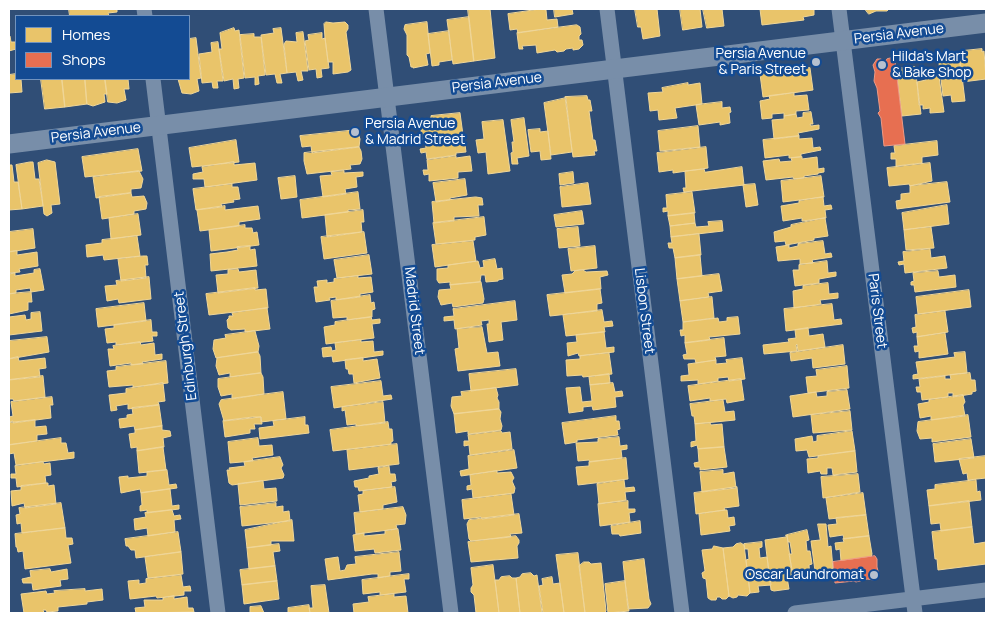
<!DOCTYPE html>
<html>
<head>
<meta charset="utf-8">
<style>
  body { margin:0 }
  #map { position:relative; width:995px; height:622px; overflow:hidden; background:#304e76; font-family:Manrope,sans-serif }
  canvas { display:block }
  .frame { position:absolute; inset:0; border:10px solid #fff; pointer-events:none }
  .legend { position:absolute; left:15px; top:15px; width:175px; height:65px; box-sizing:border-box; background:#134b93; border:1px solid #7193be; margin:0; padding:6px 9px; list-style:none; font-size:15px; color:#fff }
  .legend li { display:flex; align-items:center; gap:10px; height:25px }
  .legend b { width:25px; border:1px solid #7193be }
</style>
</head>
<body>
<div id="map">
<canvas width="995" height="622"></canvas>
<div class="frame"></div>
<ul class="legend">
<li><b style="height:14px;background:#e9c46a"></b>Homes</li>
<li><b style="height:14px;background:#e76f51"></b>Shops</li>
</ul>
</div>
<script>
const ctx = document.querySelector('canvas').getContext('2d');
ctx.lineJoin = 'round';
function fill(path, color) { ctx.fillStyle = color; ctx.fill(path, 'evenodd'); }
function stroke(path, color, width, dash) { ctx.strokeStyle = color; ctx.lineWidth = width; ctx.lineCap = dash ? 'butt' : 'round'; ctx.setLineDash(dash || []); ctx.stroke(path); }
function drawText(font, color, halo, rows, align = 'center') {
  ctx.font = font + ' Manrope,sans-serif'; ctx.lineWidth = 5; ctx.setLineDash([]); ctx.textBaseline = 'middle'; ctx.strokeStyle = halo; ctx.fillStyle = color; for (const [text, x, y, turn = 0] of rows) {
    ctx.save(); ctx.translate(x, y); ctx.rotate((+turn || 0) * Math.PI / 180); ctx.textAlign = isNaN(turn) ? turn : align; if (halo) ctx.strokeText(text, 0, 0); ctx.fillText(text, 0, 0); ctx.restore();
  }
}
const homes = new Path2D(`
  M69 9H117V12L108 13 109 16H70Z
  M468 9H490L495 58 474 61Z
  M541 9 546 10 547 20 557 19 558 27 518 33 517 29 510 30 508 14Z
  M554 9H572L573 14 555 17Z
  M635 9H657L660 36 643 39 641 27H638Z
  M680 9H700L702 27 683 30Z
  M703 9H722L724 26 707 28Z
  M756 9H814V15L803 17 804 20 762 25 760 9Z
  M865 9H889L887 11H876L869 14Z
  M469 17 474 61 453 64 447 20Z
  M326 22 333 23 345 22 348 25V29L346 32 351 70 348 72 333 74V62H328L325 38 324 24Z
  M427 22 430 53 426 54 428 65 413 68V67H411L409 57 407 55V35L404 29 405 25Z
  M577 25 580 27 581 34 579 36V40H582L583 45 579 49 573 50V48L566 49 564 51 557 52 555 50 537 53 536 45 522 46 523 49H519L517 33Z
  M234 28 235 31 239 30 244 78 238 79 239 88 234 89 233 79 224 81 219 49H222L220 33Z
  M281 28 287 73 280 74 282 83H277L275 74 266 75 261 35 274 33 273 29Z
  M449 31 452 60 439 62V65L432 66 428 34Z
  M303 32 308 71H301L303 80 298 81 296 72 287 73 284 44 286 41 297 42 296 33Z
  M322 33V39L325 38 329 68 321 69 322 77 317 78 316 69 309 70 305 41 309 40 308 35Z
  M254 34V37H261L265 75 258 76 259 84 255 85V77L245 78 240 35Z
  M9 36H10L11 42H16V49L9 51Z
  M196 38 201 78 197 79 199 91 191 94 182 93 178 79H189V39Z
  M218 42 223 81H217L218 88H213L212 82 202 83 199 54 212 52 211 43Z
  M982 49V52L984 51 986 79 962 82 959 55 963 54V51Z
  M959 52 965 101 952 102 951 95 943 96 938 55Z
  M915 67 921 114 902 116 896 69Z
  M810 68 813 90 763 97 760 74Z
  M938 70 944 112 930 113V108L923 109V105H919L917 82 926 80 925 72Z
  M16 74V79H21L22 92 9 93V75Z
  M41 79H62L65 107 45 109Z
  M62 79H85L87 104 65 107Z
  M85 79H105L107 94H104L105 102 93 106 87 104Z
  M105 79H128L129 89H124L126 100 117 103 108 102Z
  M688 83V85L700 83 702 104 675 108 677 118 659 120 658 110 650 111 648 93 663 92 662 88Z
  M794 93V96L807 95 809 110 796 111V114L784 116V113L772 114V118L762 119 760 101 770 99 769 96Z
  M587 96 588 100H590L592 111H589L593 140H595L597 151H594L595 155 573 157 565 97Z
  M566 98 572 152 551 155 544 103Z
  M722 102V108L730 107 731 112 729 113 730 123 720 125V122L699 125 696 105Z
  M811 112 813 124H810L811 126 819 125V129L798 133 799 136 774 139 772 120 784 119V116L796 114 797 118 803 117V113Z
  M460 113 463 135 422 140 420 121 431 120V116Z
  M524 118 529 156 517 158 518 164H512L511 153 513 152 512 142H514L511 120Z
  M503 120 510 171 488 174 486 152 478 153 476 140 484 139 482 122Z
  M698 126 700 147 660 151 658 131Z
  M540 129V132L548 131 551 159 541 160 540 151 531 152 528 130Z
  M357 130 360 139 359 147 312 153 311 146 302 147 300 136Z
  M454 136V138L464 137 466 152 456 153V155L427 159 426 152 421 153 420 149 426 148 425 139Z
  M799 136V139L812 138 813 148 820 147 821 150 801 154V157L789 158V155L765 158 763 140Z
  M236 140 239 162 192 167 189 148Z
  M937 141 938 155 922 157V163L896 166V159H891V153H895L894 146Z
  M359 147 361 151 362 159 360 164 350 165 351 169 307 174 304 161V153Z
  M706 147 708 168 673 173V170L659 172 657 153Z
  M138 149 142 171 85 177 82 157Z
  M456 156V158L470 156 472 171 458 172V178L429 181V174L424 175 423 170H428L427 160Z
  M802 157V159L817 157 818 169 824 168V172L818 173V174L804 176V178L794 179 793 177 766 180 763 161 779 159 780 162 792 161 791 158Z
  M47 160 55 162 60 204 51 205 52 213 47 216 44 214 38 163Z
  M30 162H33L35 179H39L43 206 22 209 16 165Z
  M234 162V165L255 163 257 180 205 187 204 179H193V174L203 172 202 167Z
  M930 163 932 181 910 186 909 184 889 186 887 168Z
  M9 165H12L14 182H18L22 209 9 210Z
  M742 167 744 185 684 192 683 188H686L685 171 704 169 705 172Z
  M139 171 143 179 141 188 131 189V193L96 198 93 177Z
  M344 171V173L363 172V176L356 177 357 187 345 189 346 194 323 197 320 176 332 175 331 172Z
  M573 172 574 183 560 185 559 174Z
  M295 176 297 197 281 199 278 178Z
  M821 176 824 197 783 202 781 181Z
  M465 179 467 195 450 198V200L436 202 433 183Z
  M947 182 950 202 897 209 896 201 901 200V194L910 193V186Z
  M588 183 591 204 562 207 560 187Z
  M232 184V187H238L240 199 233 200 234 202 221 204 222 207 196 210 193 189Z
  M755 184 758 205 746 207 743 185Z
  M358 192 360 209 348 210V212L302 218 300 200Z
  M692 192 695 213 668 216V211L663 212V208H667L666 195Z
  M131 193 132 197 144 196 147 203 146 209 134 211V214L102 219 99 197Z
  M476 197 482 198 483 205H478L479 216 454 217V221L434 223 432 202Z
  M823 197 824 206 831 205 832 209 825 210 826 218 802 221V218L783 221 781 206 799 203V201Z
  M947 205 949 224 904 230 902 213Z
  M225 206V210L258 206 260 219 239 222V226L200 231 197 210Z
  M363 210 364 222H361L362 232 327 237 325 215Z
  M582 211 584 224 556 227 554 215Z
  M694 213 695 223 670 226 668 216Z
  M138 214 141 235 111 239 109 218Z
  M484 217 486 235 475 237V240L436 244 433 223Z
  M825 218 828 236 814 238V240L786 245 785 241 775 242 774 232 791 227V225Z
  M722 221 723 231 671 237 670 226 695 223 696 227 709 226 708 222Z
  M245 225V228H252L253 233 257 232 259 245 211 251 209 230Z
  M578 227 580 246 559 248 557 229Z
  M931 227 934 248 906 250 904 230Z
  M33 229 35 248 9 252V232Z
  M364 232 367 253 324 259 321 237Z
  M699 234 701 255 675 258 673 248H669L668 243H672L671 237Z
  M137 236 140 256 104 260 103 255 87 257 86 245 102 243V240Z
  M473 241 476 261 435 267 432 245Z
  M823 241 825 254 831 253 832 257 812 260 813 263 800 264V259L778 261 776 247 789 245V248L798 246V244Z
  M250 246V250L255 249 257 266 211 271 210 254 227 252 238 250 237 247Z
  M595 246 597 268 571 271 568 249Z
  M930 249 931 258 945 256 947 268 905 273 904 264 899 265 898 262 904 261 903 252Z
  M17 251V255L37 252 38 266 19 269 20 272 9 273V252Z
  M369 255 372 274 337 278 334 260Z
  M700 255 702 276 677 279 675 258Z
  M143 256H147L148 265H145L146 278 121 281 118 259Z
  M495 259 497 269 502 268 503 279 498 280V281L486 282 485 275H481L480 282 450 285V282L439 283 437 280V269L448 268V265L478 261 480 268 484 267 483 261Z
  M827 261 828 273 836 272V276L819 279V283L795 286 793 270H799V265Z
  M40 269 44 290 31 292 30 288 16 290V293L9 294V274L15 273V276L34 273V270Z
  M238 269 239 272 256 270 258 288 218 293 216 275 228 274V270Z
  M583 270 586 272 607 271 608 275 600 277 601 289 565 293 562 275 572 274 575 271Z
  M938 271 939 277 955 275 956 287 915 292 914 285H911V282L914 281 913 273Z
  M719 274 722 291 708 293 709 297 680 301 677 279Z
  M358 276V278L371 277 373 292 360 294V297L336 300V297L329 298 330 300 316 302 314 287H318L317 281 327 280V283L334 282V279Z
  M149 277 151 299 119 303 118 299 107 301 105 286 117 285 116 281Z
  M481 282 484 299 483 303 453 307 452 303 441 305 438 297 439 290 451 289 450 285Z
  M828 283 829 294 838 293V298L820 300 821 304 794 308 793 291 803 289V286Z
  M255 288V290L266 289 268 308 209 315 206 294Z
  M600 289 602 303 597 304V311L550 316 547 295Z
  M969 290 971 307 918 314 916 297Z
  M31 292 32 302H28V310L9 314V294Z
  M370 295 371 303 374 302 375 309 372 310V317L347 320V317L333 318 331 301Z
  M712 297 714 318 683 322 680 301Z
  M515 301 517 320 501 322 503 340 489 342 487 324H489V320L481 321 482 325 455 329 454 320 444 321V317L454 316 453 309Z
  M144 303 146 321 98 327 96 309Z
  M832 304 834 320 841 319 842 324 786 331 784 309Z
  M267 308 270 329 245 332V329L231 330 228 328 227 320 229 318V316H233L232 313Z
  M602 310 604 322 612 321 613 326 604 327 605 332 566 336 563 315Z
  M945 311 948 332 917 337V332L913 333 912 328 916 327 915 315Z
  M40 312 42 331 9 335V317L25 315 26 320 31 319V313Z
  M371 317 372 320 380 319V323L372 324 374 338 326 344 324 327 335 325V322Z
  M738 317 740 334 709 337 710 340 685 343V335L681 336 680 330H683V322L718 318 719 322 727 321V318Z
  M151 320 152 332H157V336H152L153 341 116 345V342L107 343 105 329 114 328V325Z
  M482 327 487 353 498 352 500 366 458 371 455 349 459 348 457 329Z
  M808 328 809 336 823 334 825 347 798 351 797 344 796 345 797 351 764 354 763 345 789 342 788 339 796 338 795 330Z
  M255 331 259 346 258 352 216 358 213 349 214 340 226 338 225 335Z
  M604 332 606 348 614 347V352L579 356 578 353 568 356 567 343 577 342 576 335Z
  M945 333 948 354 919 358V351L915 352 914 346H918L917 337Z
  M47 337 49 352 9 359V341Z
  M724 338 726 356 715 357 716 360 696 363 695 359H684L683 355 687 354 685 343Z
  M361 340V342L373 341 374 352 383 351V355L333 362 332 356 323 357 322 348 331 347 332 351 336 350 335 343Z
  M140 342 141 345 154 343 155 355 162 354V359L142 362 143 364 131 365V363L110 366 108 349H114L113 346Z
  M843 345 845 364 813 368 812 358 791 361 790 353Z
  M258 352 260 356 261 373 230 377V373L219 375 216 366 217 358Z
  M965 352 967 373 913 379V375L918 374 916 362 955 357 954 353Z
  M609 353 612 374 583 377 582 375 567 376 566 360 580 359V356Z
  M18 357 19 361 45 358 46 368 39 369 40 377 9 380V359Z
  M363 358V361L377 359 380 378 354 383 353 374H349L348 369H346L345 360Z
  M742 358 745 379 729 381 728 377 718 378V381L698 384V380L681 381V376L689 375 688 364 716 360V364L727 363 726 360Z
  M166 361 168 383 133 387V385L109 387 107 371 116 370V367Z
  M847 366 849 388 808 393 806 377 817 376 816 370Z
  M516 369 518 385 471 391 469 374Z
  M261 373 263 377 264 394 232 399V394L221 396 218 387V379Z
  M970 373 971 380H975L976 391 972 392V394L953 397V393H948V397L922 400 921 392H917L916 387H920L919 379 945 376V379H951L950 375Z
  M609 374 610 383 590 385 589 377Z
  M43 376 45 397 14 401 13 399H9V380Z
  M741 379 744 400 727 403 726 399 710 401V398L690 401 688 386Z
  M381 381 383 396 391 395 392 399 334 408 331 387Z
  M163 383 165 401 158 402 159 405 128 409V404L116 406 117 410 111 411 109 395 126 393V389Z
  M613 383 615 392 622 391 623 396 615 397 616 407 593 410 592 406 583 407V411L569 413 566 388 580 387 582 402 592 401 590 385Z
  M496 388 498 395 497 398 499 402V409L454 414 451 406 452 397 462 396 461 392Z
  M847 390 850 409 793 417 790 396 816 392 817 397 827 396V392Z
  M283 392 286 419 261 422V417L224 421 219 404 221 400Z
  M963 395 965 402 963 405 965 416 931 420V416L920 418 918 404 929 402V400Z
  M52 397 53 405H50L51 418 13 423V421L9 422V417L13 416 11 402Z
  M723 400 725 412 734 411 735 420 695 424 694 416H692L690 404Z
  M383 402 385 423 356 426V424L347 425 345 410 342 411V407Z
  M159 405 162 426 135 430 134 426 120 428 119 419 127 418V415L133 414 132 408Z
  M499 409 501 412 500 419 502 426 501 430 468 434V431L456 433 454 414Z
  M850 411 852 430 813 433 811 415Z
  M968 415 971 437 932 442V438L920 439 917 431 918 422Z
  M616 416V421H619L620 429 617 430 618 435 577 440V442L565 444 562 423Z
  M253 417H261L262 424H254L255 429H250V433L225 437 223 421Z
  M305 417V425H308L309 433 260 439 259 428 274 426 273 421Z
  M35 420V427L46 426 47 434 37 435V441L9 445V423Z
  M388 422 389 429H392L393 441 391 442V444L333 451 330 430Z
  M710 423 711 425 722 424 724 447 698 449 697 445 691 447V442L696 441 695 424Z
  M162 426V430L170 431 171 436 163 438 164 447 137 451V447L131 448 129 434 135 433V430Z
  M501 431 502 433 510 432 512 449 470 455 469 445 464 446V441H469L468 435Z
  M852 431 855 451 809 457 807 450 796 451 795 439 812 436 813 442 817 441V436Z
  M619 437 620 446 627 445V449L621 450 622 458 590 462 589 460 578 461 576 443 598 442V439Z
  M61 438V443H66L68 453 74 452V458L16 465 14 453 9 454V445Z
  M258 438 259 446 272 445 273 455 252 458 253 461 230 463 228 442Z
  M971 439 974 458 935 462 933 444Z
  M397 444 399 464 349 470 347 450Z
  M163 447 166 470 139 473 137 451Z
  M724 447 727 467 700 470V467H695L694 463 699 462 698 449Z
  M514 450 517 468 461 476 460 471 469 469 468 456Z
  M855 451 857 472 833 475 832 468H827V474H821L820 471 808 473 807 459 818 458V456Z
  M986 456V478L968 480 967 473 963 474 959 459Z
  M280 457 283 465 281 468 284 475 283 478 232 485 229 483 227 470H230L229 468 245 466 244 462Z
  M626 458 628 479 578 485 576 467 589 466V462Z
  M43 462 44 464 50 463 51 475 45 476 46 483 17 487 16 478H11V474H16L15 466Z
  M389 466 390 474H395L396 481 391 482 392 487 359 491 358 487H355L354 481 369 478V476L379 474 378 468Z
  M167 470 169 485 176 484 177 488 141 493 140 489 121 493 119 477 128 476V478L147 476V472Z
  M723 470V474L734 472 736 488 702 492 700 472Z
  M497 471V473L511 472 514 478 512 481 515 488 514 493 473 498 472 489 467 490V486L471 485 470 475Z
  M858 474 860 492 823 498 821 477Z
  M624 480 625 488 634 487 635 491 625 492 626 500 599 504 597 484Z
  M976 480 977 492 980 491 981 500 929 506 927 490 935 489V485Z
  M263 481 264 489 276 488 277 501 240 505 238 484Z
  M46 483H48V486L54 485 56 504 25 508 24 503 12 506 11 491 21 490V486Z
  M395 487 397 502 383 505V509L360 512 358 495 363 494V491Z
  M737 487 739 506 724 508 725 510 696 514 694 493Z
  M170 489 172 506 179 505V509L147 513V510L140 511V506L142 505 141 493Z
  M863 493 866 515 829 519 826 498Z
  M511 494 514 515 482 519 481 517 464 519 462 500Z
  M628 501V509H635V512L629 513 630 522 600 526 598 504Z
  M969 501 972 527 941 531 940 523 931 524 929 506Z
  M61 503 65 528 22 533 21 523 17 524 16 515 20 514 19 508Z
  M276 503V507L283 506V512L289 511 290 521 242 526 240 507Z
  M403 507 406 515 405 524 396 525 397 529 356 534 354 513Z
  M172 510 174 516 180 515 181 519 174 520 175 532 148 536 147 528 135 530 134 519 146 517 145 513Z
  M725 510H727L728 518 734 517 735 525 729 526 730 531 701 535 699 514Z
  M519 514 522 533 510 534 511 537 471 541 469 539 467 524 469 520Z
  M866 515 869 536 844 539 843 535 830 537 828 525 837 524 836 518Z
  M292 520 294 541H271V545L247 548 245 530Z
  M640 521 641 533 620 536 619 534H612L611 526Z
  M818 524H826L828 547 831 546 833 569 815 571 811 541 820 540Z
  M972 527 974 544 986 542V564L938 570 937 559H935L932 532Z
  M65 528 66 538H72L73 544 68 545 71 563 25 569 23 551 18 552 17 547H16L15 534Z
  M398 529 401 550 375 553 374 549 355 551 353 535 364 533V536L385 534V531Z
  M807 530 809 540 806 541 807 551H810L812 564 809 565 810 577 794 579 789 554H792L790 542H788L787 535Z
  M178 532 181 552 136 558 135 550H131L128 546H126L125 539Z
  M786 535H787L792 573 791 576 787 577 789 589 774 591 771 590 765 540 786 537Z
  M516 536 519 540V543L517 546 518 558 471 562 468 542Z
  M869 536 872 554 871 557 841 561 840 549 836 550 835 543 844 542 843 539Z
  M762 542V547L759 548 760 558 767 557 771 585 758 586 759 592 750 593 746 560 749 559 748 549H745L744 544Z
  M741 543 744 545 750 593 747 596 738 595 737 597 733 598 729 596 723 548 733 547 736 544Z
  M279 544 280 551 273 552 275 566 249 569 247 548Z
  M714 546 723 548 729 596 726 599H722L720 597H717L716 600H711L708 598 706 579 703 578 702 573 705 571 702 550 712 549Z
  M181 552 183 574 148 578 145 557Z
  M399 552 401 571 390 572V576L378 578V574H372L328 580 325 559 338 557 340 571 345 570 347 565 356 564 355 557Z
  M578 553 585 613H564L556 555Z
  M644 559 649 599 651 604 648 608 628 609 623 562Z
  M584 562H589L591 564 601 563 606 611 604 613H585L579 566Z
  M493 565 499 613H476L474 595 471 592V588L473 585 471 568Z
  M275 566 277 581 242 585 240 570Z
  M50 569 51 572 67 569 68 579 60 580 61 586 33 590 32 583H23L22 579 31 577 30 571Z
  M531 573 534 576 537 575 542 613H520L516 578 520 577 522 574Z
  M409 574V579H404L406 592 380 595V592L363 594 362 580Z
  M181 575 183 587 190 586 191 591H184V595L157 598 156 596 130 599 128 581 139 580V584L146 583V579Z
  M510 576 512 578H516L520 613H499L495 580H499L501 577Z
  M552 577 553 584 560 583 564 613H543L539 586 543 585 542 579Z
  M277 581 279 599 244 604 242 585Z
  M625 581 629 611 608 613 605 584Z
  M325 585 329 613H310L309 608H313L311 586Z
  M85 589V591L102 589 103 600 87 602V604L58 607V611L47 612 46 610H43L44 613H24L21 594 46 591 47 594 55 593 54 591Z
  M394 594V597L406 596 408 613H354L353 604 369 602 368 597Z
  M174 596V599L187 597 188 608H193L194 612 136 613 135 608 145 607 144 600H163V598Z
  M309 605 310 613H288V608Z
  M261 606 264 613H250V607Z`);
fill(homes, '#e9c46a');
stroke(homes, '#f0d697', 1);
const shops = new Path2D(`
  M892 58 895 61 905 144 884 146 881 118 878 113 880 111 877 88 874 81 875 72 873 65 877 59H881L885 62 887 59Z
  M875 556 877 559V567L879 575 874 580 867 579 856 582 854 581 835 583 833 562Z`);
fill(shops, '#e76f51');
stroke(shops, '#ee9a85', 1);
stroke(new Path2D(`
  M144 9 145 16
  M376 9 451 613
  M607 9 682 613
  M839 9 915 613
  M153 79 218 613
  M795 613 986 590`), '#788ea9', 15);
stroke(new Path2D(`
  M9 144 986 23`), '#788ea9', 19);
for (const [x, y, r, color] of [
  [816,62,5,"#b7c1cf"],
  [882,65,5,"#b7c1cf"],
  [355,132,5,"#b7c1cf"],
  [874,575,5,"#b7c1cf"]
]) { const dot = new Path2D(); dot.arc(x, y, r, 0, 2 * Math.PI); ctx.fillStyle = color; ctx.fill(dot); stroke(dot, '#134b93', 2); }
drawText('14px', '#fff', '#134b93', [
  ["Persia Avenue",899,34,-7],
  ["Persia Avenue",497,83,-7],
  ["Persia Avenue",96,133,-7],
  ["Madrid Street",414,311,83],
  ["Lisbon Street",644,311,83],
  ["Paris Street",877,311,83],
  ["Edinburgh Street",186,346,-97]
]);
drawText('14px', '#fff', '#134b93', [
  ["Persia Avenue",806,54],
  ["& Paris Street",806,70],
  ["Hilda's Mart",892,57,"left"],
  ["& Bake Shop",892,73,"left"],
  ["Persia Avenue",365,124,"left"],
  ["& Madrid Street",365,140,"left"],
  ["Oscar Laundromat",864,575]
], 'right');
</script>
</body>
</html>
